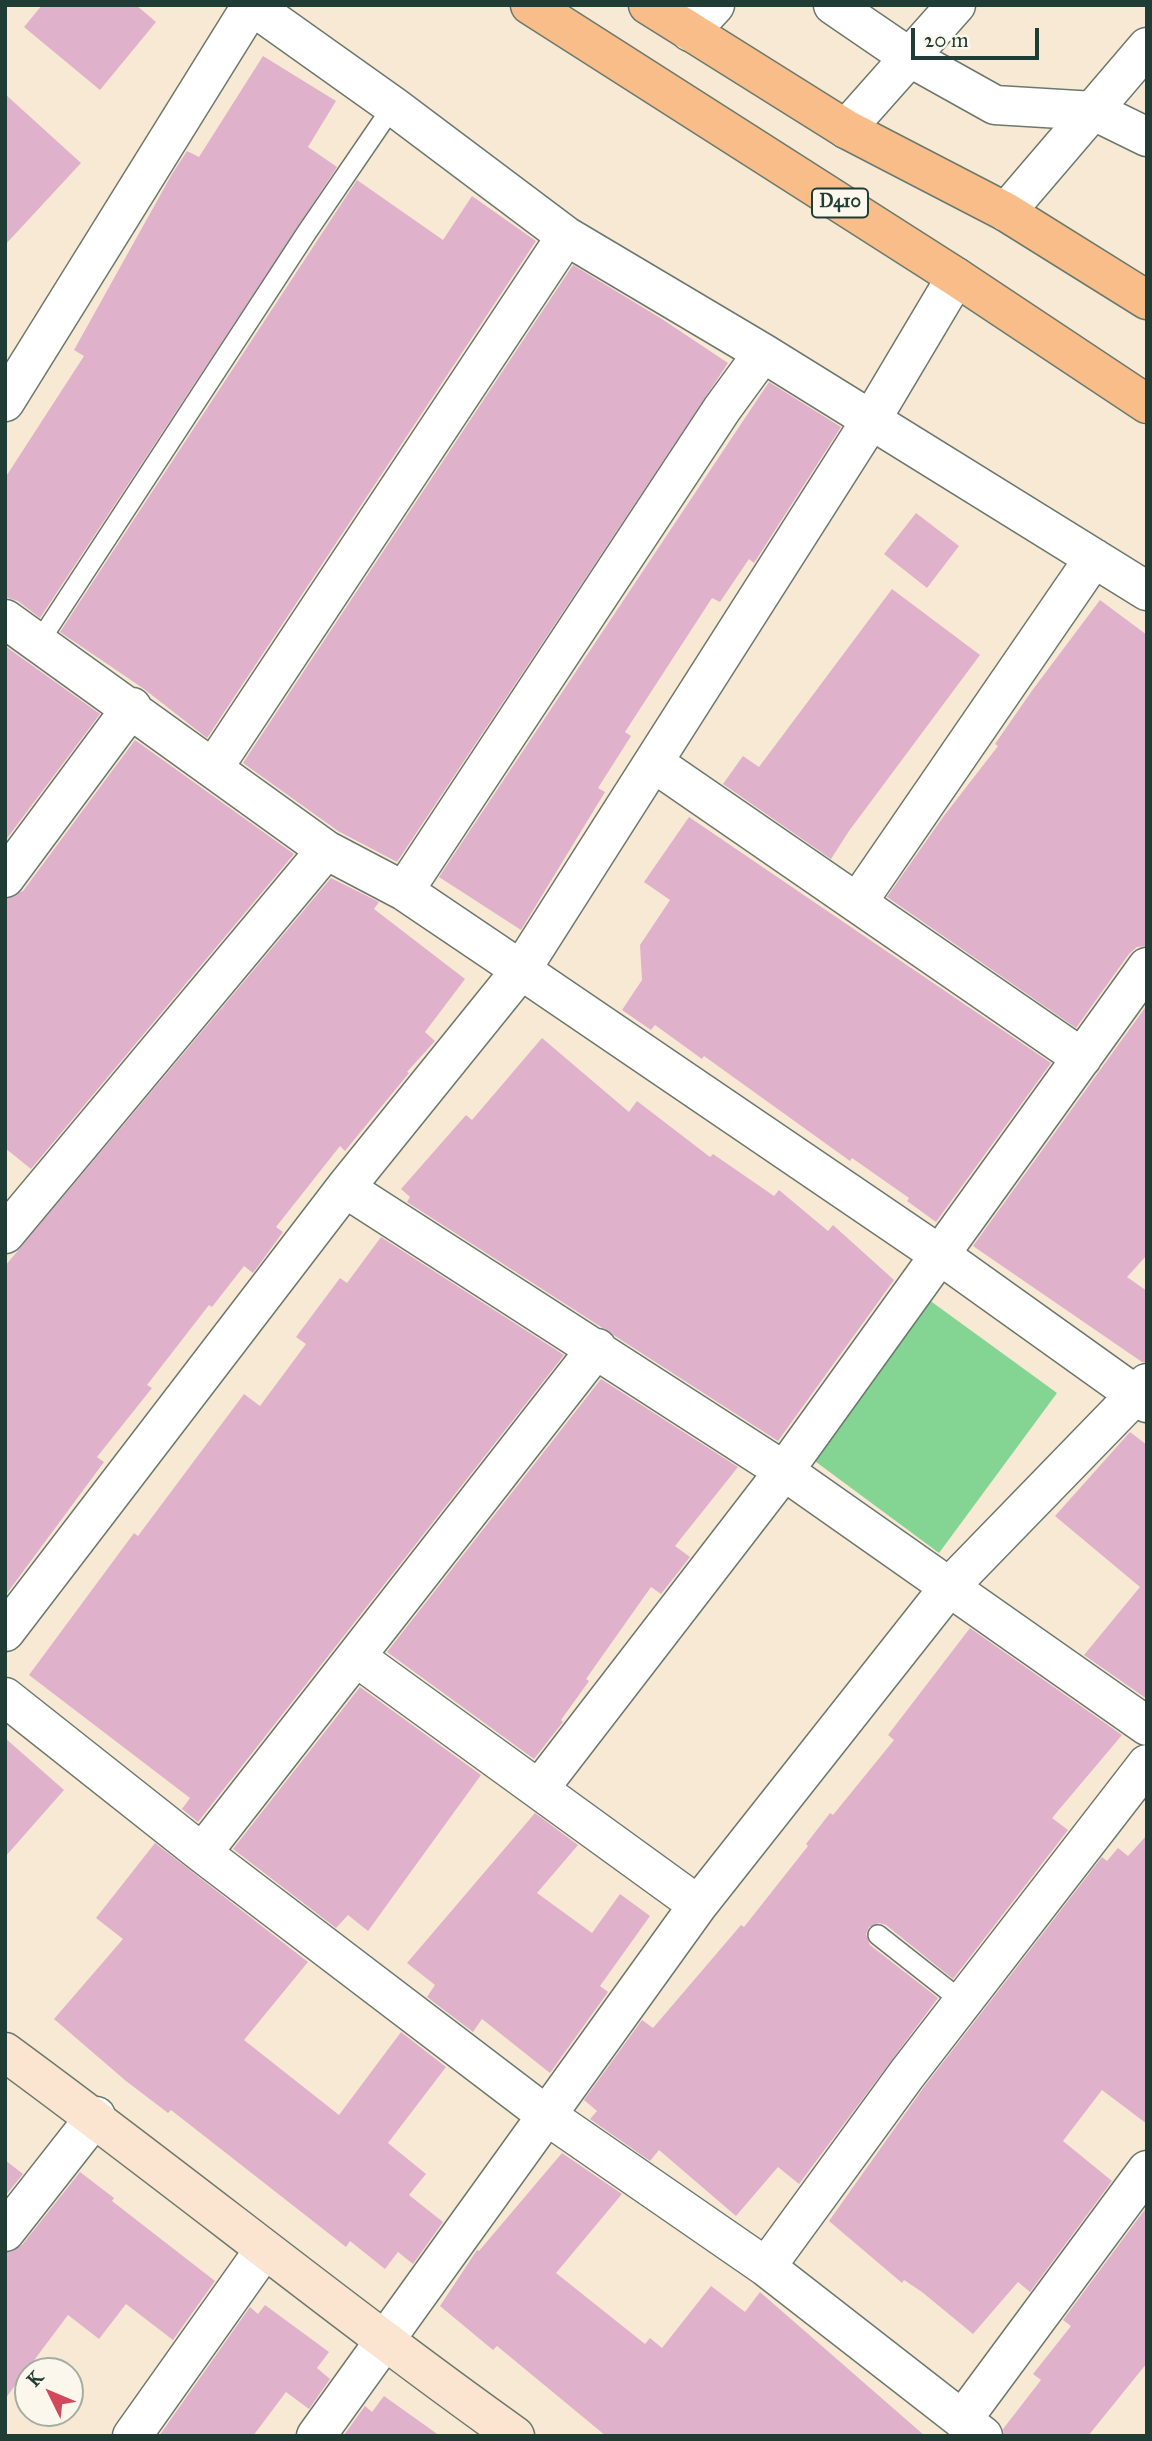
<!DOCTYPE html>
<html>
<head>
<meta charset="utf-8">
<style>
  body { margin:0 }
  #map { position:relative; width:1152px; height:2441px; overflow:hidden; background:#f8e9d5; font-family:"IM FELL Great Primer",serif }
  canvas { display:block }
  .frame { position:absolute; inset:0; border:7px solid #1f3d34; pointer-events:none }
  .north { position:absolute; left:14px; top:2357px; width:70px; height:70px; box-sizing:border-box; background:#fbf7ec; border:2px solid #a3ada2; border-radius:50%; rotate:313deg; font-size:19px; font-weight:700; line-height:28px; text-align:center; color:#1f3d34 }
  .north::after { content:''; display:block; margin:auto; width:24px; height:32px; background:#d1495b; clip-path:polygon(50% 0,100% 100%,50% 72%,0 100%) }
  .scale { position:absolute; left:911px; top:28px; width:128px; height:32px; box-sizing:border-box; border:4px solid #1f3d34; border-top:0; padding-left:9px; font-size:21px; line-height:24px; white-space:nowrap; color:#1f3d34; -webkit-text-stroke:5px #fbf7ec; paint-order:stroke }
</style>
</head>
<body>
<div id="map">
<canvas width="1152" height="2441"></canvas>
<div class="frame"></div>
<div class="north">K</div>
<div class="scale">20 m</div>
</div>
<script>
const ctx = document.querySelector('canvas').getContext('2d');
ctx.lineJoin = 'round';
function fill(path, color) { ctx.fillStyle = color; ctx.fill(path, 'evenodd'); }
function stroke(path, color, width, dash) { ctx.strokeStyle = color; ctx.lineWidth = width; ctx.lineCap = dash ? 'butt' : 'round'; ctx.setLineDash(dash || []); ctx.stroke(path); }
function drawText(font, color, halo, rows, align = 'center') {
  ctx.font = font + ' "IM FELL Great Primer",serif'; ctx.lineWidth = 6; ctx.setLineDash([]); ctx.textBaseline = 'middle'; ctx.strokeStyle = halo; ctx.fillStyle = color; for (const [text, x, y, turn = 0] of rows) {
    ctx.save(); ctx.translate(x, y); ctx.rotate((+turn || 0) * Math.PI / 180); ctx.textAlign = isNaN(turn) ? turn : align; if (halo) ctx.strokeText(text, 0, 0); ctx.fillText(text, 0, 0); ctx.restore();
  }
}
fill(new Path2D(`
  M925 1297 1057 1393 939 1553 808 1456Z`), '#84d494');
fill(new Path2D(`
  M42 5H136L156 22 100 90 24 27Z
  M263 56 336 101 308 147 337 167 40 618 18 601 5 597V478L84 356 74 350 172 174 187 151 199 157Z
  M5 94 81 163 5 245Z
  M357 180 443 240 472 196 536 241 207 738 144 689 60 632Z
  M573 265 662 319 728 363 397 862 338 831 243 763Z
  M769 382 841 427 754 563 749 559 720 602 712 598 625 732 631 736 598 788 605 792 521 930 439 877Z
  M916 513 959 546 927 588 884 554Z
  M892 589 980 655 849 831 831 859 723 784 743 756 759 767Z
  M1100 600 1147 635V946L1137 947 1129 954 1076 1028 887 897 943 817 998 746 995 744 1031 692Z
  M5 646 100 714 5 841Z
  M135 740 294 854 31 1169 5 1148V899L23 891Z
  M689 817 1051 1063 936 1222 907 1201 909 1198 852 1158 850 1161 704 1056 702 1059 655 1025 651 1030 622 1010 642 980 640 945 670 900 644 882Z
  M331 878 379 902 374 909 465 979 425 1032 435 1041 407 1072 409 1073 345 1151 340 1146 276 1227 283 1232 253 1273 244 1266 212 1307 209 1305 147 1385 152 1388 97 1457 104 1462 5 1596V1266Z
  M1147 1005V1255L1127 1277 1147 1291V1362H1142L973 1246Z
  M542 1038 629 1112 637 1101 710 1157 713 1154 774 1196 779 1190 828 1231 833 1225 894 1280 778 1441 407 1202 410 1197 401 1189 466 1115 472 1120Z
  M381 1237 564 1355 198 1822 182 1809 190 1798 29 1675 134 1533 138 1536 244 1394 260 1406 306 1344 296 1337 340 1278 347 1283Z
  M601 1379 738 1467 675 1546 690 1557 661 1594 651 1587 586 1679 589 1681 561 1720 563 1722 534 1759 387 1652Z
  M1130 1432 1147 1445V1699L1084 1655 1140 1587 1055 1516Z
  M970 1628 1122 1735 1052 1818 1068 1830 953 1979 886 1925 879 1923 869 1927 866 1934 870 1945 938 1998 799 2184 778 2167 736 2216 659 2150 650 2161 590 2119 597 2111 584 2100 642 2020 653 2028 741 1925 744 1927 808 1846 806 1844 830 1813 833 1815 894 1740 888 1735Z
  M360 1687 481 1775 368 1931 348 1915 336 1928 233 1849Z
  M5 1738 64 1790 5 1857Z
  M535 1813 578 1845 537 1893 592 1933 620 1894 650 1916 600 1986 608 1992 550 2073 482 2019 473 2032 427 1997 435 1985 407 1963Z
  M1147 1835V2124L1102 2090 1063 2141 1112 2181 1030 2292 1018 2282 973 2334 922 2292 904 2280 902 2283 829 2221 924 2087 1102 1857 1107 1861 1118 1848 1128 1856Z
  M155 1843 308 1962 244 2040 339 2115 401 2032 446 2067 388 2143 426 2174 409 2195 443 2222 413 2264 398 2252 385 2269 350 2241 346 2247 171 2110 168 2113 126 2081 54 2019 123 1939 96 1918Z
  M562 2153 622 2194 556 2273 645 2344 650 2338 662 2348 711 2286 745 2312 760 2292 925 2436H606L497 2346 493 2350 440 2306 477 2250 479 2251Z
  M5 2160 23 2174 5 2196Z
  M80 2172 114 2198 112 2201 215 2281 173 2340 126 2304 99 2339 68 2315 5 2399V2253L22 2245Z
  M1146 2208 1147 2363 1088 2436H1004L1003 2429 1041 2380 1033 2374 1071 2326 1063 2320Z
  M265 2305 329 2352 317 2368 330 2379 309 2409 286 2392 253 2436H159L250 2307 258 2314Z
  M384 2396 440 2436 344 2435 365 2406 372 2412Z`), '#e0b1cb');
const lane = new Path2D(`
  M39 642 307 232 393 106
  M878 1935 963 2002`);
const street = new Path2D(`
  M251 5 393 106 566 236 763 353 1147 591
  M833 5 909 57 995 105 1094 111 1147 137
  M690 32 715 5
  M846 129 956 5
  M1006 212 1147 47
  M5 402 251 6
  M5 619 326 850 404 891 521 970 940 1255 1147 1403
  M654 763 1082 1058
  M214 767 566 236
  M5 878 132 707
  M404 891 722 409 763 353
  M857 903 1094 558
  M345 1188 784 1471 1147 1726
  M5 1234 326 850
  M5 1632 345 1188 521 970 871 420 956 277
  M356 1657 698 1905
  M5 1697 202 1853 546 2115 766 2267 983 2436
  M539 1789 784 1471 1147 967
  M202 1853 597 1348
  M5 2232 96 2116
  M766 2267 907 2074 1147 1764
  M962 2420 1147 2170
  M132 2436 264 2250
  M316 2436 698 1905 950 1586 1147 1383`);
const secondary = new Path2D(`
  M5 2052C177 2178 341 2312 515 2436`);
const highway = new Path2D(`
  M530 5 956 277 1147 404
  M648 5 846 129 1006 212 1147 300`);
stroke(lane, '#6b796c', 22);
stroke(street, '#6b796c', 41);
stroke(secondary, '#6b796c', 41);
stroke(highway, '#6b796c', 41);
stroke(lane, '#fff', 19);
stroke(street, '#fff', 38);
stroke(secondary, '#fce5d0', 38);
stroke(highway, '#f8bd89', 38);
for (const [x, y, w] of [
  [840,203,56]
]) { const box = new Path2D(); box.roundRect(x - w / 2, y - 14.5, w, 29, 5); ctx.fillStyle = '#fbf7ec'; ctx.fill(box); stroke(box, '#1f3d34', 2); }
drawText('bold 18px', '#1f3d34', null, [
  ["D410",840,203]
]);
</script>
</body>
</html>
